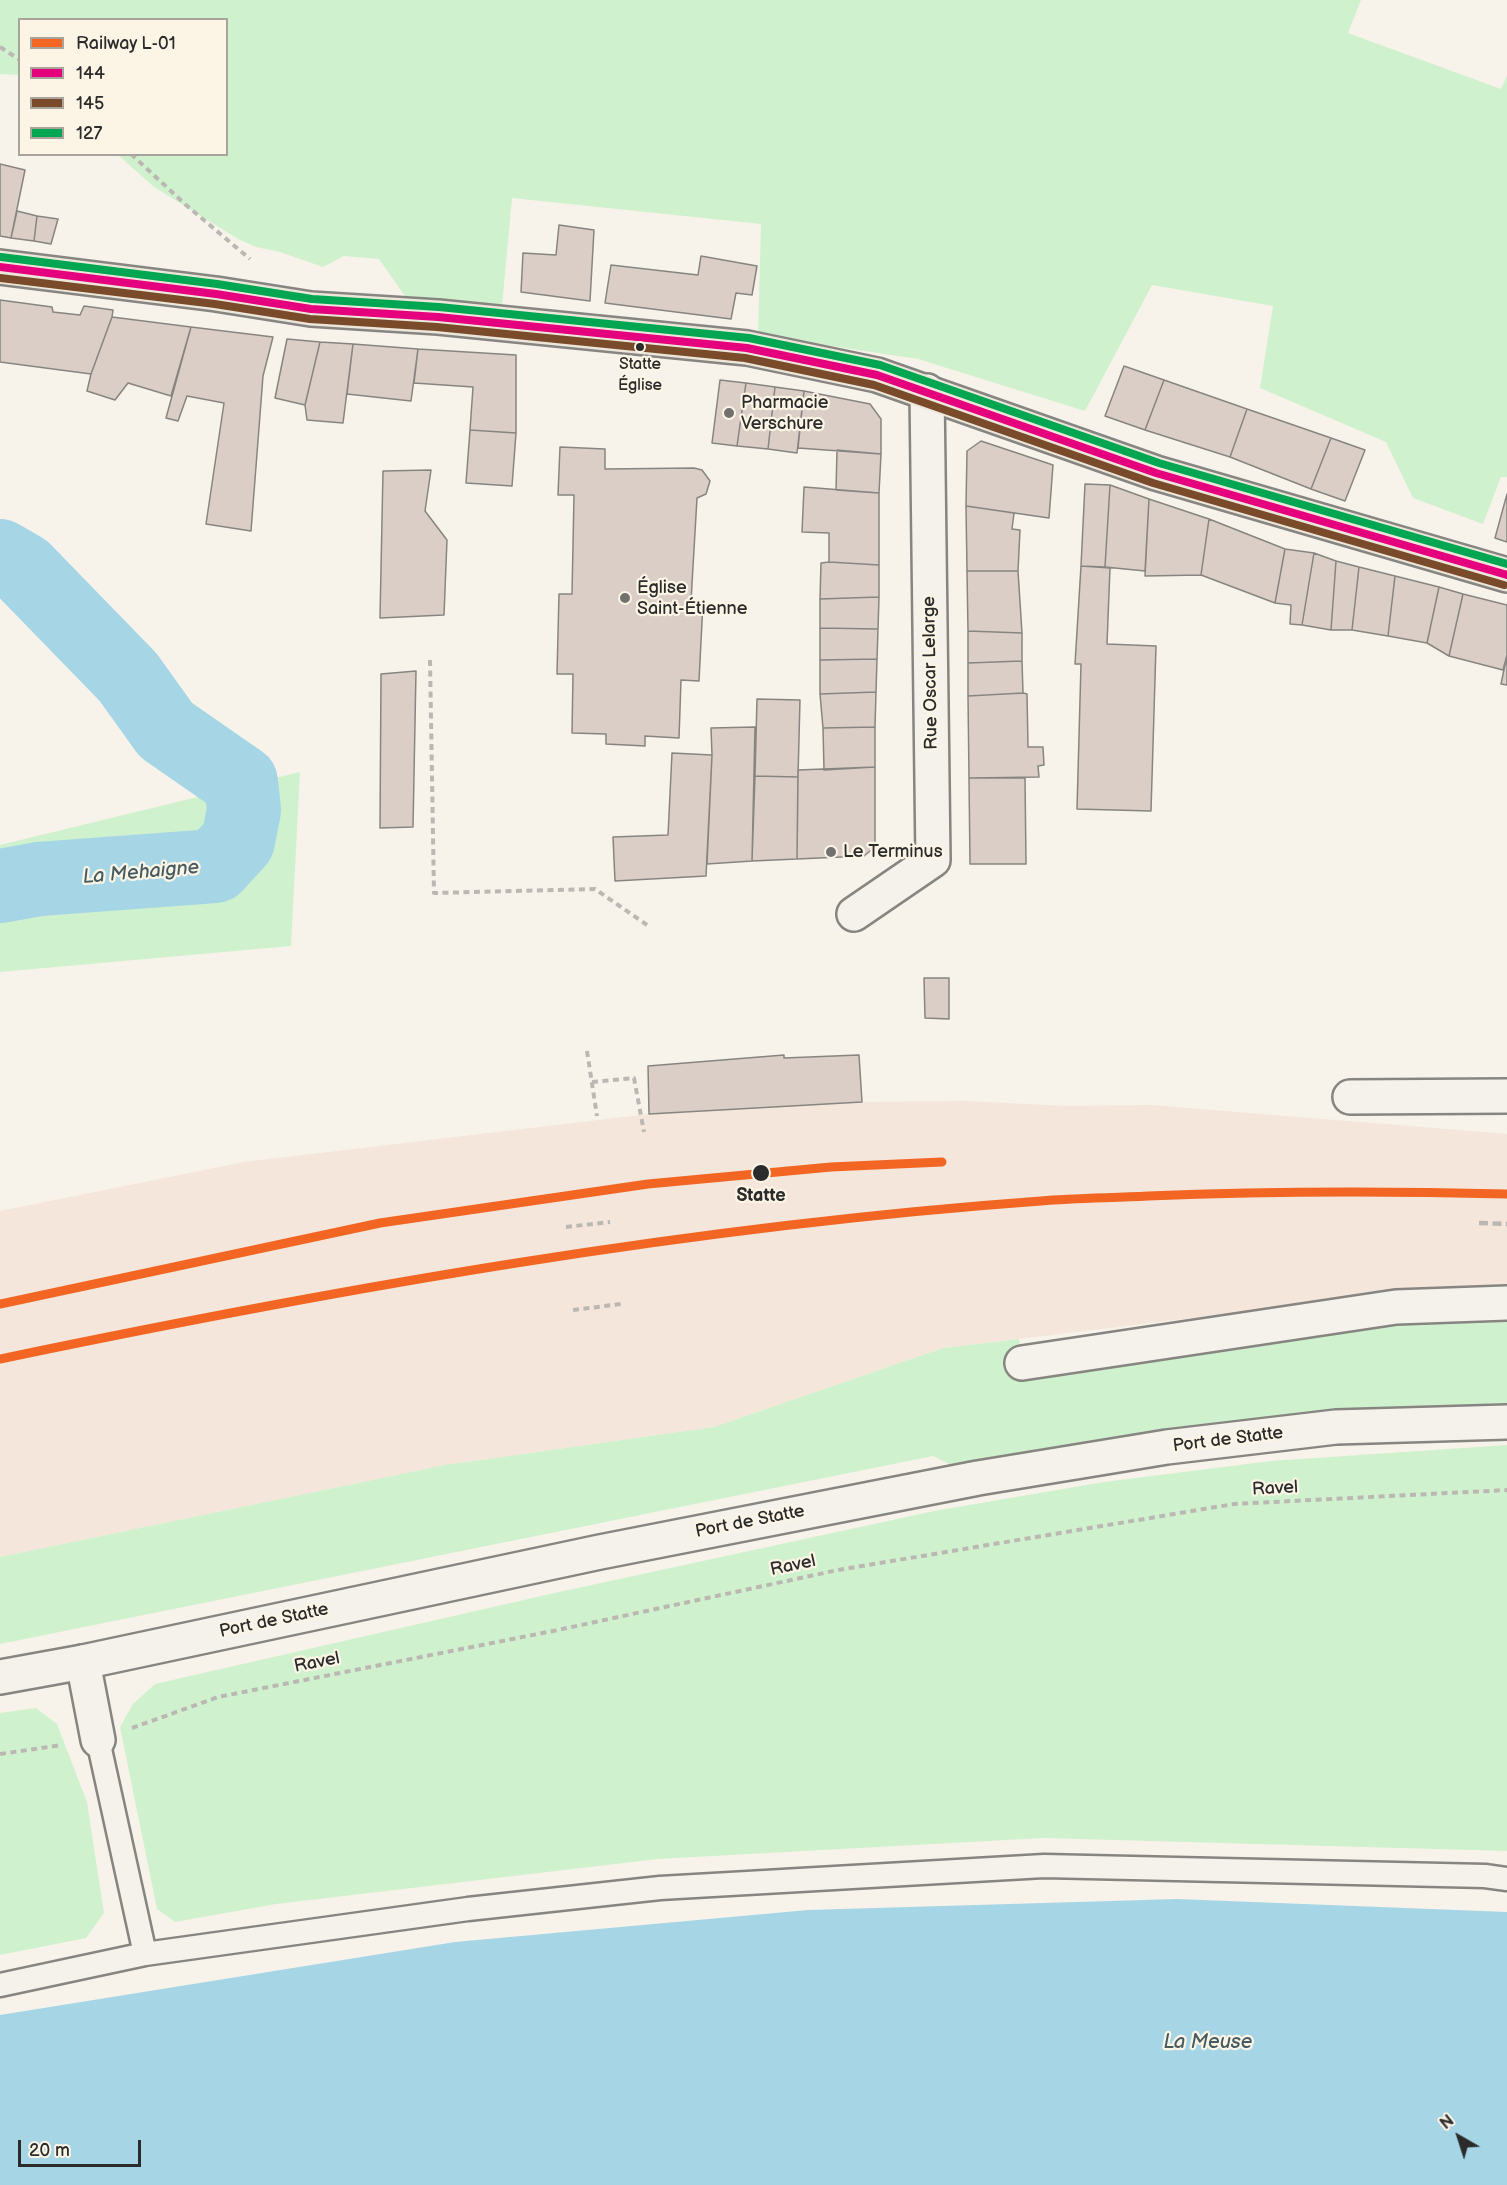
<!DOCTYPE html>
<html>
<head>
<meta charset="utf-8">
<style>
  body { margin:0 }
  #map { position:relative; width:1507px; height:2185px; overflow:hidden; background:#f7f3ea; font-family:"Balsamiq Sans",sans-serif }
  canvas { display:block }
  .legend { position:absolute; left:18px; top:18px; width:210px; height:138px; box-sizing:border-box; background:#fcf5e5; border:2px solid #a8a49b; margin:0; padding:8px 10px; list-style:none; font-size:18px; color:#2b2b2b }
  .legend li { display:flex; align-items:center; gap:12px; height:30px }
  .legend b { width:30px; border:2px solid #a8a49b }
  .north { position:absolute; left:1429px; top:2107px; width:60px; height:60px; -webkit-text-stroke:4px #fcf5e5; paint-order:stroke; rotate:321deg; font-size:16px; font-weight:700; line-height:24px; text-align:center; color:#2b2b2b }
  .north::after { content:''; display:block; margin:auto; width:21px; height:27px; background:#2b2b2b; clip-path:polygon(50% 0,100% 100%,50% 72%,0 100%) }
  .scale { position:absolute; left:18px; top:2140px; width:123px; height:27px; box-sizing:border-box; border:3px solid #2b2b2b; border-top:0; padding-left:8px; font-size:18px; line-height:21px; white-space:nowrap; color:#2b2b2b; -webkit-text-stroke:4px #fcf5e5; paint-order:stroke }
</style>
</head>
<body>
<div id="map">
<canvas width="1507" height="2185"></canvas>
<ul class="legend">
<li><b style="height:8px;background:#f26522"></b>Railway L-01</li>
<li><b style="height:8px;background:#e5007d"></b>144</li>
<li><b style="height:8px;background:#7a4b2a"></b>145</li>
<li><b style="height:8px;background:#00a651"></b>127</li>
</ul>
<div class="north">N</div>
<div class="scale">20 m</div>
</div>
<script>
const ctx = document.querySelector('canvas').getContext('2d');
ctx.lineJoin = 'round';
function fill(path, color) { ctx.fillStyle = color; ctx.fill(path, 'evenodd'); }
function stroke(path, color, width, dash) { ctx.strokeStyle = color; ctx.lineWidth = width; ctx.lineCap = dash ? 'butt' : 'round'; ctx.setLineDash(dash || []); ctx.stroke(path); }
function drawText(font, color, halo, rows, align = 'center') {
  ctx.font = font + ' "Balsamiq Sans",sans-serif'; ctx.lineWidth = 4.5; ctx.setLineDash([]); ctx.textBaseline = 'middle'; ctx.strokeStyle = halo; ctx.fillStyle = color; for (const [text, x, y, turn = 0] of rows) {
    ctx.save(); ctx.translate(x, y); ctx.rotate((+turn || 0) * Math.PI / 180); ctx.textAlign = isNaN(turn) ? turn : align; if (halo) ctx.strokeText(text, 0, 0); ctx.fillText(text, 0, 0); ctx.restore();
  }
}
fill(new Path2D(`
  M967 1101 1068 1106 1152 1105 1507 1134V1289L1351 1299 943 1348 714 1427 445 1465 0 1557V1211L244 1162 649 1114 862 1102Z`), '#f4e6da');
fill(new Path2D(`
  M0 0H1361L1348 33 1501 89 1507 76V477H1501L1483 524 1413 498 1386 442 1260 388 1273 306 1152 285 1085 411 918 359 758 335 761 224 512 198 502 306 405 296 379 259 344 256 323 267 280 252 256 247 238 239 154 187 118 155 226 154V20H20L19 75 0 74Z
  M300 772 291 946 0 972V845Z
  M1507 1303V1422L978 1478 933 1456 0 1644V1557L445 1465 714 1427 943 1348 1019 1339 1022 1362Z
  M1507 1445V1851L1043 1838 658 1859 276 1904 175 1922 157 1909 120 1727 133 1704 155 1684 550 1594 934 1511 1104 1482 1271 1461Z
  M36 1708 57 1724 87 1802 104 1913 86 1938 0 1955V1713Z`), '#d0f1cd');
fill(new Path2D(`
  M1177 1899 1507 1912V2185H0V2015L455 1942 808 1910Z`), '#a6d6e6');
stroke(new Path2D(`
  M0 556 24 570 128 677 166 730 241 782 244 810 238 841 215 866 39 879 0 886`), '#a6d6e6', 74);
const building = new Path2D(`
  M0 164 25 170 11 238 0 236Z
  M17 211 37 216 34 241 11 238Z
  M37 216 58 219 51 244 34 241Z
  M559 225 594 230 590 301 521 292 523 253 556 255Z
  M701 256 757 266 752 295 736 293 731 319 605 303 611 265 698 275Z
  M0 300 52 307 53 312 80 315 84 306 113 310 112 317 91 374 0 362Z
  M112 317 191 327 171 396 128 383 115 400 87 391 91 374Z
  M191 327 273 337 263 376 251 531 206 524 224 403 187 396 178 421 166 418Z
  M287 339 320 342 305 405 275 398Z
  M320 342 353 344 343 423 307 420 305 405Z
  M353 344 418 349 411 401 347 394Z
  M418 349 516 355V433L470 430 473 387 414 383Z
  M1124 366 1164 380 1145 430 1105 416Z
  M720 380 746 383 737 446 712 443Z
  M1164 380 1247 409 1230 457 1145 430Z
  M746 383 775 387 768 449 737 446Z
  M775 387 804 391 797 453 768 449Z
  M804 391 870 404 881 419V454L798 448Z
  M1247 409 1331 438 1311 489 1230 457Z
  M470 430 516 433 512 486 466 483Z
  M1331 438 1365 450 1345 501 1311 489Z
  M981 441 1053 465 1049 518 966 506 967 451Z
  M560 447 605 449V469L694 468 702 470 710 481 706 494 697 498 691 601 703 602 699 681 681 680 679 738 645 736V746L606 744V734L572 733 573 674H557L559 594H572L574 495H558Z
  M837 450 881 454 879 493 836 490Z
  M431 470 425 511 447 540 444 615 380 618 383 471Z
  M1085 484 1110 485 1105 567 1081 566Z
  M1110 485 1149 499 1145 571 1105 567Z
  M804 487 879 493V565L829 562V533L802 532Z
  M1507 494V542L1495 538Z
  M1149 499 1209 519 1201 575 1145 576Z
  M966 506 1014 513 1012 529 1020 530 1018 571H967Z
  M1209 519 1285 549 1275 603 1201 575Z
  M1285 549 1314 553 1302 625 1290 624 1291 605 1275 603Z
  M1314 553 1336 561 1331 630 1302 625Z
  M1336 561 1359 567 1352 630H1331Z
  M829 562 879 565V597L820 599 821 563Z
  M1081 566 1110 568 1107 644 1156 646 1151 811 1077 809 1081 664H1075Z
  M1359 567 1395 576 1388 636 1352 630Z
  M967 571H1018L1022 633 968 631Z
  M1395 576 1439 587 1427 643 1388 636Z
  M1439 587 1463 594 1449 656 1427 643Z
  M1463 594 1507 605V655L1503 670 1449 656Z
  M879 597 878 629 820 628V599Z
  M820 628 878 629 877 659 820 660Z
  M968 631 1022 633V661L968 663Z
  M1507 655V685L1501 684Z
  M877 659 876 692 820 694V660Z
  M1022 661 1023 693 968 696V663Z
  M416 671 413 827 380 828 381 674Z
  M876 692 875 727 823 728 820 694Z
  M1023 693 1027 694 1028 747H1043L1044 765 1038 766 1039 777 969 778 968 696Z
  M757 699 800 700 798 777 755 776Z
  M755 727 752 861 707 864 712 755 711 728Z
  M875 727V767L824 770 823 728Z
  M672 753 712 755 706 876 615 881 613 837 668 835Z
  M875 767V847L864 856 797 859 798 770Z
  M755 776 798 777 797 859 752 861Z
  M969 778H1025L1026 864H970Z
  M924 978H949V1019L925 1018Z
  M784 1055V1058L859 1055 862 1102 649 1114 648 1066Z`);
fill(building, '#dbcec7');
stroke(building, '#878581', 1.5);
const service = new Path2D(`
  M98 1740 145 1954 468 1909 660 1888 1044 1866 1485 1876 1507 1879
  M0 1985 145 1954`);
const minor = new Path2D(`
  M854 914 933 860 927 391
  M1350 1097 1507 1096
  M1022 1363 1396 1307 1507 1303
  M83 1662 98 1740`);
const tertiary = new Path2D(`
  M0 1677 83 1662 600 1552 978 1478 1167 1447 1336 1427 1507 1422`);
const primary = new Path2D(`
  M0 267 216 294 311 309 438 317 747 348 877 375 1156 473 1507 575`);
stroke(service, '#878581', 27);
stroke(minor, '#878581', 38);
stroke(tertiary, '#878581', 38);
stroke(primary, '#878581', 38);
stroke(new Path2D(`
  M0 47 20 60
  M131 154 186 205 250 259
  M430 660 434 893 595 889 647 925
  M587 1051 597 1116
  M592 1082 634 1078 644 1132
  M566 1227 610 1222
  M573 1310 621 1304
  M132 1728 218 1697 553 1631 838 1570 1234 1504 1507 1490
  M0 1754 62 1745`), '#bbb8b4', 4, [6, 4.5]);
stroke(service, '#f5f2ec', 22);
stroke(minor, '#f5f2ec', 33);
stroke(tertiary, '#f5f2ec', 33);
stroke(primary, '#ece7da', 33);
stroke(new Path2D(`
  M1479 1223 1507 1224`), '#bbb8b4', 4.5, [9, 4.5]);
stroke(new Path2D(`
  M0 267 216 294 311 309 438 317 747 348 877 375 1156 473 1507 575`), '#e5007d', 8);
stroke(new Path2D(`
  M0 278 215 304 310 319 437 327 745 358 874 385 1153 483 1504 585`), '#7a4b2a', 8);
stroke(new Path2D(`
  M1 257 217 284 312 299 439 307 749 338 880 365 1159 463 1507 564`), '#00a651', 8);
stroke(new Path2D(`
  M0 1304 380 1223 648 1184 831 1167 942 1162
  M0 1359C341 1288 693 1226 1041 1201 1077 1198 1113 1198 1148 1196 1268 1191 1387 1191 1507 1194`), '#f26522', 9);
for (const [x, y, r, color] of [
  [640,347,5,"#2b2b2b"],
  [729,413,6,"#72716e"],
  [625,598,6,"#72716e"],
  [831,852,6,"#72716e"],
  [761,1173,9,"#2b2b2b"]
]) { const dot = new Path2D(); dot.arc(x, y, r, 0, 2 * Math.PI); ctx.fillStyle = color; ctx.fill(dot); stroke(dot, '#fcf5e5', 2); }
drawText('16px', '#2b2b2b', '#fcf5e5', [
  ["Statte",640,365],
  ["Église",640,386]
]);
drawText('18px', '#2b2b2b', '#fcf5e5', [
  ["Pharmacie",741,403],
  ["Verschure",741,424],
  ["Église",637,588],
  ["Saint-Étienne",637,609],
  ["Le Terminus",843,852]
], 'left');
drawText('18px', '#2b2b2b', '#fcf5e5', [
  ["Rue Oscar Lelarge",931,673,-91],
  ["Port de Statte",1228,1440,-7],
  ["Ravel",1275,1489,-3],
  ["Port de Statte",750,1522,-11],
  ["Ravel",793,1566,-12],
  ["Port de Statte",274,1621,-12],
  ["Ravel",317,1663,-11]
]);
drawText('bold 18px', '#2b2b2b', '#fcf5e5', [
  ["Statte",761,1196]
]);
drawText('italic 20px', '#455b62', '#fcf5e5', [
  ["La Mehaigne",141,873,-5],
  ["La Meuse",1208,2043]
]);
</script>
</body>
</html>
